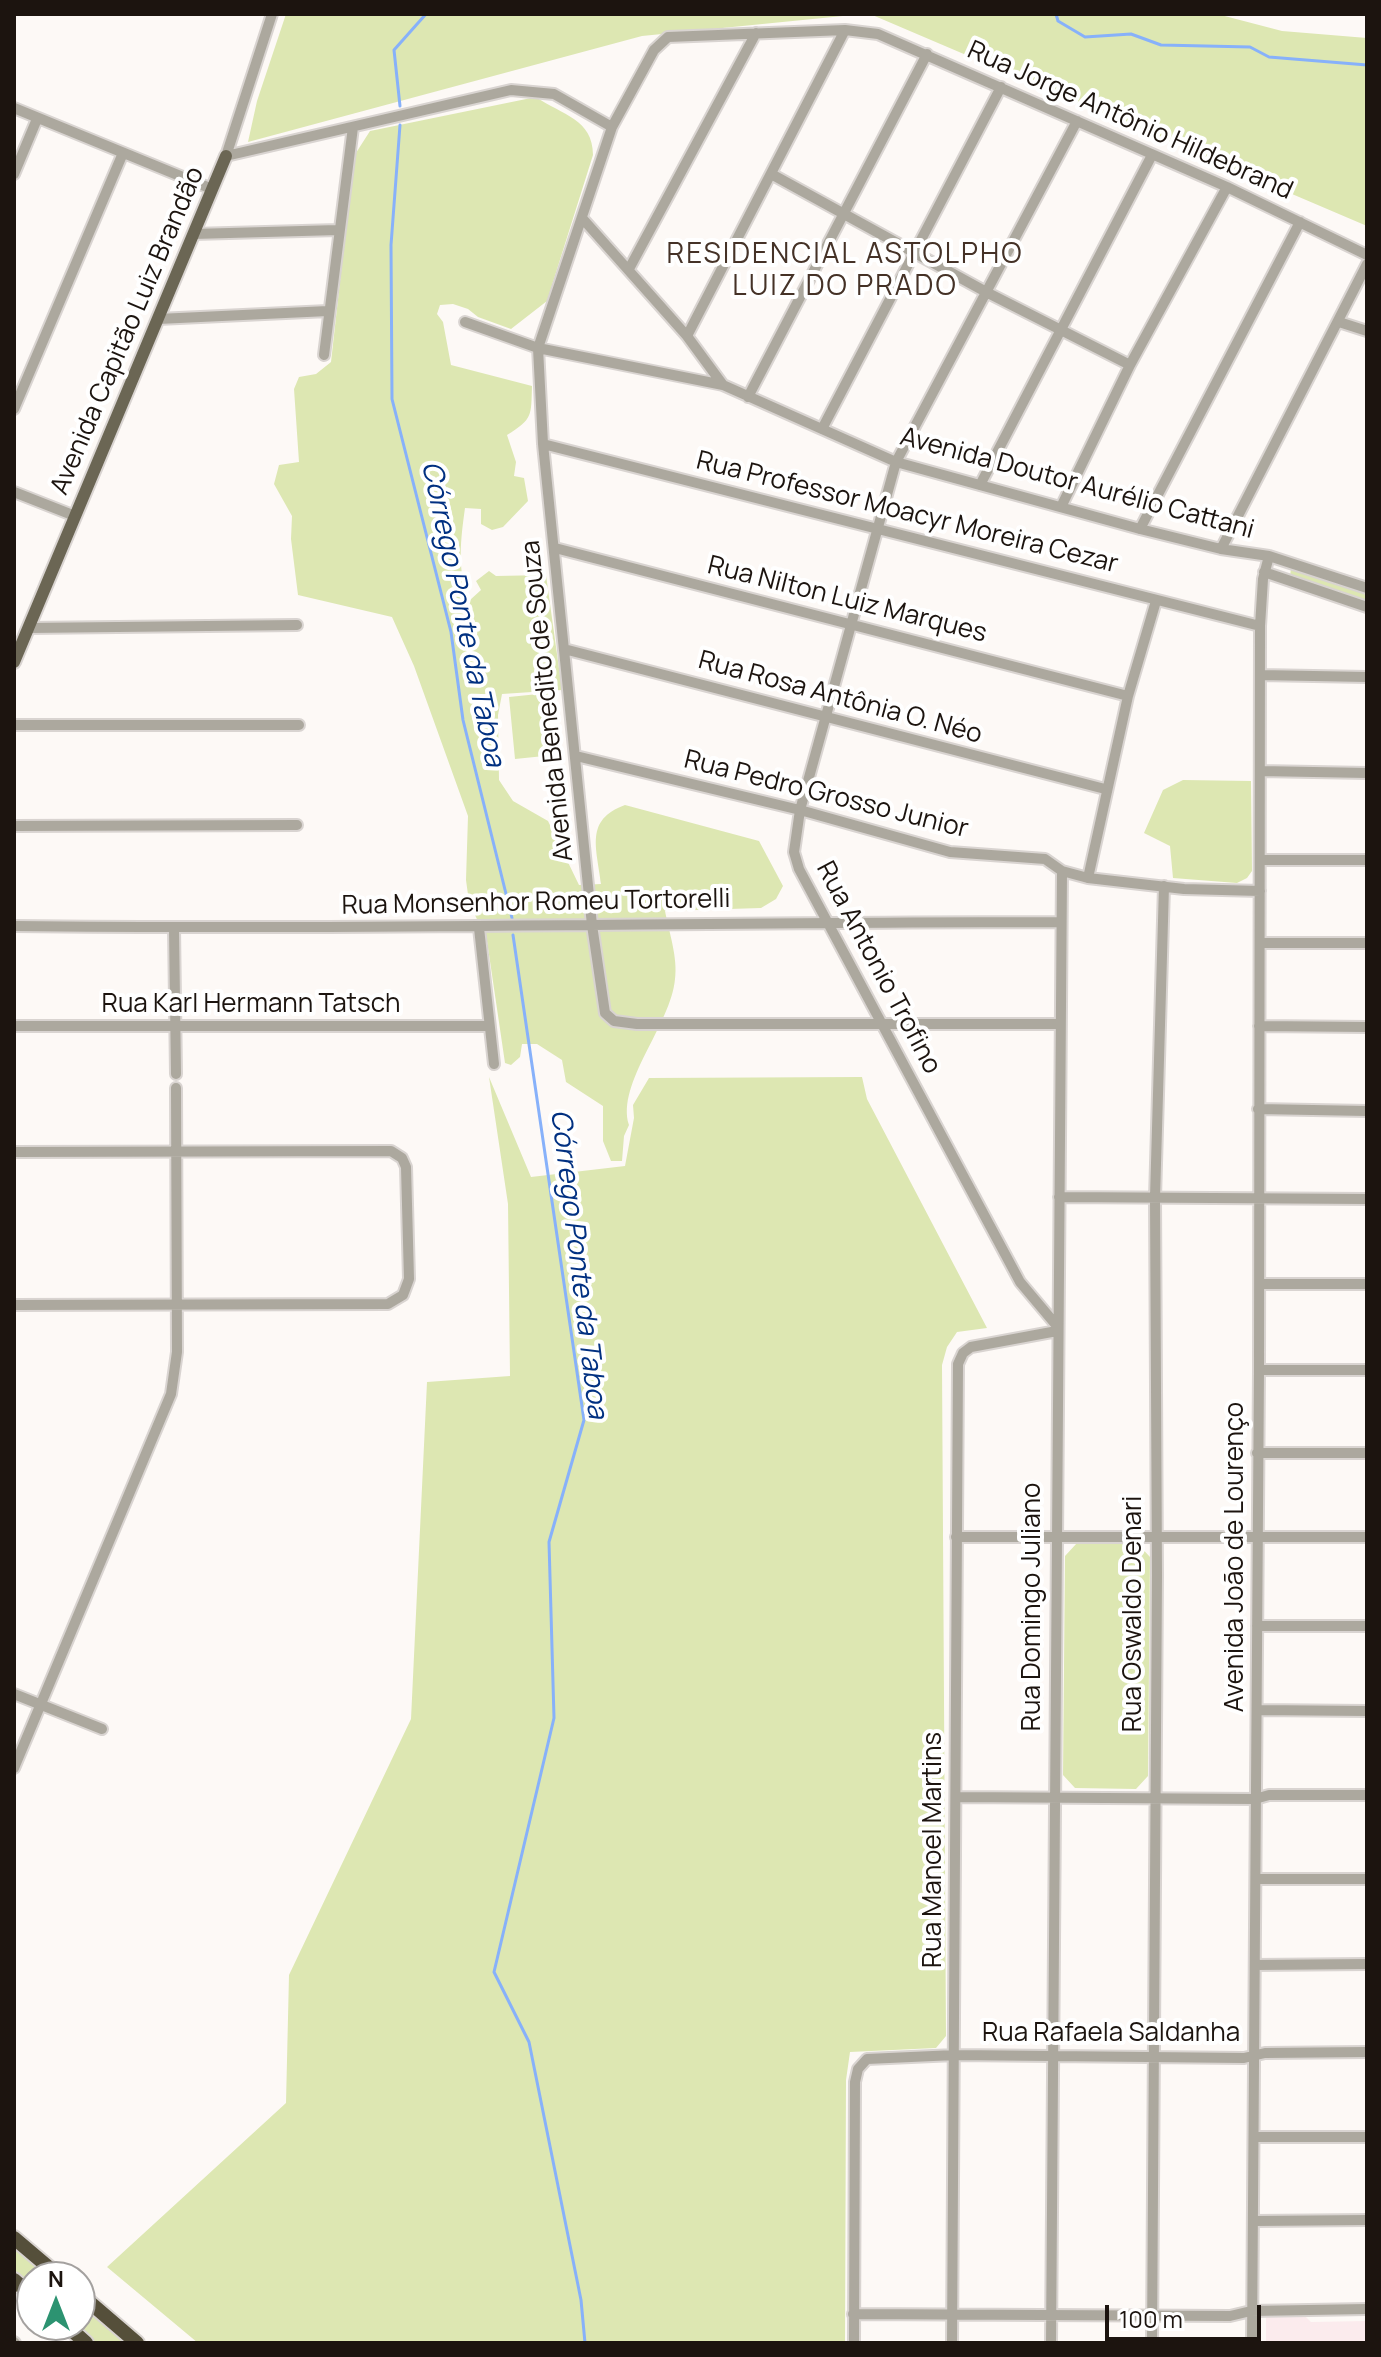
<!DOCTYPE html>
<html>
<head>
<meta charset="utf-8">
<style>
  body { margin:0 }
  #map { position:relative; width:1381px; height:2357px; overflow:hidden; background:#fdf9f6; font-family:Manrope,sans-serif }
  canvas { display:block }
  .frame { position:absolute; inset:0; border:16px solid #1c140f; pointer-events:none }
  .north { position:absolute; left:16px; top:2261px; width:80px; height:80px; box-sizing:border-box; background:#fff; border:2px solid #a4a19f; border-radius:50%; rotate:0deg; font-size:22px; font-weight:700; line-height:32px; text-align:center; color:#1c140f }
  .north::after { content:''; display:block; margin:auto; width:28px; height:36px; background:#2c9371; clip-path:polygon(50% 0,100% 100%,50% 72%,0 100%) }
  .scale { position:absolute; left:1105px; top:2305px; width:156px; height:36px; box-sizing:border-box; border:4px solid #1c140f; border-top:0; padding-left:10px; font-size:24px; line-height:28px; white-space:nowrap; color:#1c140f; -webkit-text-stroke:6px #fff; paint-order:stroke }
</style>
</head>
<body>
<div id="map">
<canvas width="1381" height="2357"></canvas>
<div class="frame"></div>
<div class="north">N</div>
<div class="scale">100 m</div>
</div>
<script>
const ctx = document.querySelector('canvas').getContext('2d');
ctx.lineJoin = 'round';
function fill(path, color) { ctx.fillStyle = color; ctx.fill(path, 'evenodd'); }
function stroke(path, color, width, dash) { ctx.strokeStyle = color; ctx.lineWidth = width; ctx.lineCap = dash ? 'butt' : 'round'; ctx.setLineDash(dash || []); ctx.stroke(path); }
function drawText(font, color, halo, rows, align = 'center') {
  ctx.font = font + ' Manrope,sans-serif'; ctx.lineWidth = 8; ctx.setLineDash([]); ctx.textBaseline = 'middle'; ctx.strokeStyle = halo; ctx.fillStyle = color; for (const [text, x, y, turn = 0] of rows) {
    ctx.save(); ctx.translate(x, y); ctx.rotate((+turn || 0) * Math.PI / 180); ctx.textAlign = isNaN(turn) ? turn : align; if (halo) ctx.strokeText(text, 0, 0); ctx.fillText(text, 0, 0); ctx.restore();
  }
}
fill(new Path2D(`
  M1266 2316H1305L1311 2322 1367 2321V2343H1266Z`), '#fbebed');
fill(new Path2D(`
  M286 14H863L642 36 248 142 257 101Z
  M870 14H1217L1282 31 1367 38V226Z
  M536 97C562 115 593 119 593 155L547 301 511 329 478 317 468 309 453 304 440 305 437 314 443 322 451 365 532 386C531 416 533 419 507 435L516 462 514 476 524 478 528 501 503 527 492 530 481 524V509L465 508C461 537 456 573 470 600L481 590 476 581 489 571 496 576 546 575 562 690 502 694 498 715 499 780 513 801 548 821 579 885 601 884C597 848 584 820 625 805L759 841 783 886 776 899 761 908 665 911C669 932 678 958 675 979 671 1025 616 1083 629 1125L624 1136 622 1161H611L603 1141V1106L566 1082 562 1060 537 1044H522L520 1057 511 1065 505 1063 487 941 469 902 466 880 468 816 414 666 392 617 298 595 291 539 292 516 274 484 279 465 299 462 294 389 299 377 316 374 331 362 354 156 370 131Z
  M1291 568 1367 594V604L1290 577Z
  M548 693 554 755 515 759 509 697Z
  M1183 780 1251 781 1252 871 1247 878 1237 883 1173 878 1170 846 1144 833 1163 790Z
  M489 1077 531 1177 625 1166 634 1118 633 1105 649 1078 862 1077 867 1099 987 1328 957 1332 947 1347 942 1365 946 2036 936 2048 850 2052 846 2080 845 2343H198L107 2267 286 2103 289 1975 411 1719 427 1382 510 1376 508 1204Z
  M1077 1543H1137L1150 1557 1148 1776 1136 1789 1075 1788 1063 1775 1065 1556Z
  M14 2244 48 2273 32 2277V2289L14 2271Z
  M80 2304 127 2343H95L74 2325H80Z`), '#dde7b2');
stroke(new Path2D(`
  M1056 14 1058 21 1085 37 1131 34 1161 45 1250 47 1269 57 1367 65
  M400 106 394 50 426 14
  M400 125 391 245 392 399 451 632 463 720 512 918
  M513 935 584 1420 549 1542 554 1718 494 1972 529 2042 581 2300 585 2343`), '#87b1fa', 3);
const minor = new Path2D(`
  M14 108 212 189
  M226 156 511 90 554 94 612 127
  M226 156 272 14
  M14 174 37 119
  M773 175 988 293 1130 365
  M582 218 687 336 723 385 896 462 1140 529 1221 549 1269 556 1263 579 1260 626 1259 1370 1252 2343
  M193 234 338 230
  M629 269 756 33
  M158 319 328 311
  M465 322 538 348 723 385
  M1339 322 1367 331
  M687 336 845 30
  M324 355 353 127
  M748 397 927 54
  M14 409 123 153
  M822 429 1001 87
  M543 444 1260 626
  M980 485 1152 155
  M14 492 75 516
  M1061 507 1130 365 1227 187
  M1140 529 1300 222
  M555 548 1128 696
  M1221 549 1367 264
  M1269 556 1367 588
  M1264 572 1367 607
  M28 628 297 625
  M564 649 1105 789
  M1260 675 1367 677
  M14 725H299
  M576 756 800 810 950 852 1045 859 1062 871 1088 878 1184 889 1260 891
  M1260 771 1367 773
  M14 826 297 825
  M1260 860H1367
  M1088 878 1128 696 1156 601
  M14 926C363 930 711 922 1060 922
  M174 928 176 1074
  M479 928 494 1064
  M1261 943H1367
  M1060 1024H637L614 1021 605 1013 592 925 543 444 538 348 612 127 654 50 668 37 845 30 878 34 1227 187 1367 255
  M14 1026H488
  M1259 1026 1367 1027
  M1258 1109 1367 1111
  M14 1152 391 1151 402 1158 406 1167 409 1279 403 1295 388 1304 14 1305
  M1059 1197 1367 1199
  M1260 1284H1367
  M1057 1326 1020 1282 799 869 794 852 800 810 896 462 1077 121
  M1259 1370H1367
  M1257 1453H1367
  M956 1537H1367
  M1257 1626H1367
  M14 1694 102 1729
  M1257 1710 1367 1711
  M14 1768 171 1394 177 1352 176 1088
  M956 1797 1255 1799 1269 1795H1367
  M1256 1879H1367
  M1255 1965 1367 1964
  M1255 2137H1367
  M1255 2221 1367 2220
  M853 2314 1230 2316 1251 2311 1367 2309
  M14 2342 15 2343
  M854 2343 855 2082 858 2069 867 2059 955 2055 1244 2058 1265 2053 1367 2052
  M952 2343 958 1364 963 1353 971 1347 1057 1331
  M1051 2343 1062 871
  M1152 2343 1157 1575 1155 1198 1164 886`);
const major = new Path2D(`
  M14 662 226 156`);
const highway = new Path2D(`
  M14 2238 60 2277
  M14 2280 32 2296
  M80 2294 137 2343
  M66 2325 86 2343`);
stroke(minor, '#d9d4d1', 14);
stroke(major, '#d9d4d1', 16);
stroke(highway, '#d9d4d1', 18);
stroke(minor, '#aca89e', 10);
stroke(major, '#6b6654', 12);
stroke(highway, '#554f3a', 14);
drawText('26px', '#1c140f', '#fff', [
  ["Rua Jorge Antônio Hildebrand",1130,121,24],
  ["Avenida Capitão Luiz Brandão",128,331,-67],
  ["Avenida Doutor Aurélio Cattani",1077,484,15],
  ["Rua Professor Moacyr Moreira Cezar",907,513,14],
  ["Rua Nilton Luiz Marques",847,600,14],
  ["Rua Rosa Antônia O. Néo",840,698,15],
  ["Avenida Benedito de Souza",548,701,-96],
  ["Rua Pedro Grosso Junior",826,795,14],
  ["Rua Monsenhor Romeu Tortorelli",536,903,-1],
  ["Rua Antonio Trofino",878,968,62],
  ["Rua Karl Hermann Tatsch",251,1005],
  ["Avenida João de Lourenço",1236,1557,-90],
  ["Rua Domingo Juliano",1033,1607,-90],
  ["Rua Oswaldo Denari",1134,1614,-90],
  ["Rua Manoel Martins",934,1850,-90],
  ["Rua Rafaela Saldanha",1111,2034]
]);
ctx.letterSpacing = '2px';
drawText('28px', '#453227', '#fff', [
  ["RESIDENCIAL ASTOLPHO",845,255],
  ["LUIZ DO PRADO",845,287]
]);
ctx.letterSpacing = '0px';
drawText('italic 28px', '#013081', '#fff', [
  ["Córrego Ponte da Taboa",462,614,78],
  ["Córrego Ponte da Taboa",578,1264,83]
]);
</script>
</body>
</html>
